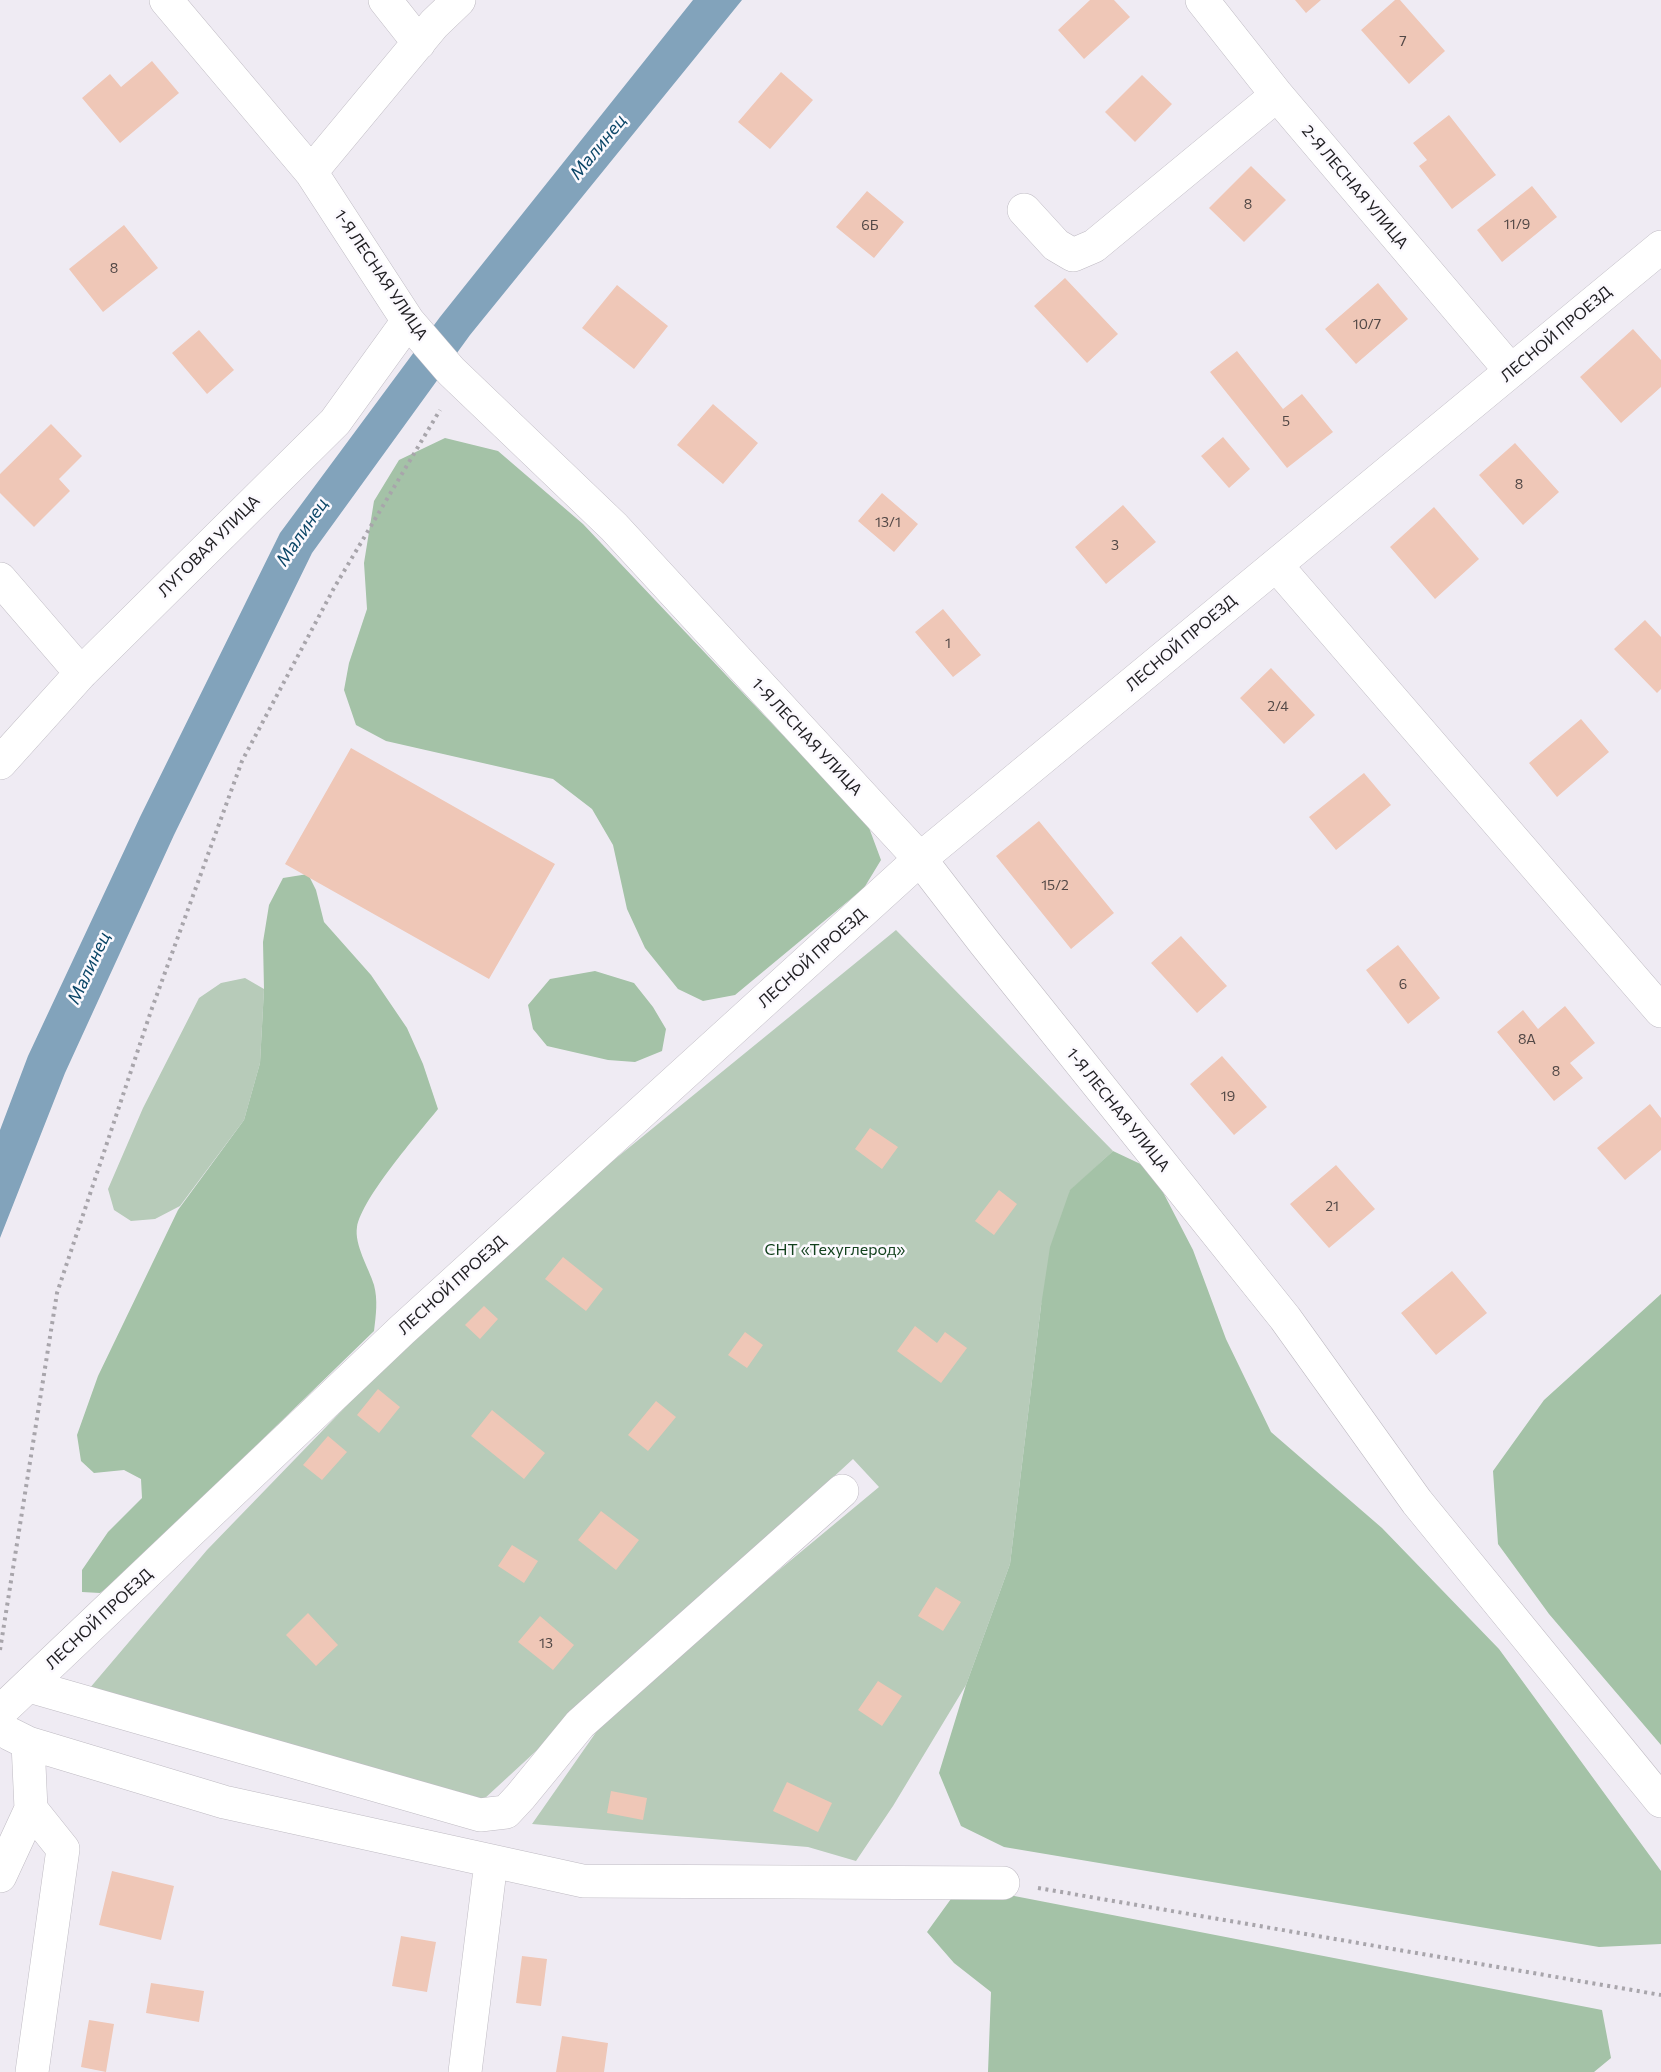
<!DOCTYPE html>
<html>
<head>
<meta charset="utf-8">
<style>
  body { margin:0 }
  canvas { display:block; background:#efebf3 }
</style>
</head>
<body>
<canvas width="1661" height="2072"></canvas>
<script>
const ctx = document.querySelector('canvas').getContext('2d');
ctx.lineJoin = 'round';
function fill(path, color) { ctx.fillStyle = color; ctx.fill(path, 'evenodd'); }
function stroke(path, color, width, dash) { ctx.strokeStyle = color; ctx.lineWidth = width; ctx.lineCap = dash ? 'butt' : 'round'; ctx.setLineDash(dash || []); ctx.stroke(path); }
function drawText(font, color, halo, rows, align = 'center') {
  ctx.font = font + ' Commissioner,sans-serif'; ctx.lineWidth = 5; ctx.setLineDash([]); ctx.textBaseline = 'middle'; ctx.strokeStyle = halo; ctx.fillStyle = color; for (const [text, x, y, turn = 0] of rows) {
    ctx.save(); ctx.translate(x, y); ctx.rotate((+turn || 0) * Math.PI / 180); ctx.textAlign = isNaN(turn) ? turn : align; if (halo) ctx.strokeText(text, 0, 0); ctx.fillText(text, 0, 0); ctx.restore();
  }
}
fill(new Path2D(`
  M896 930 1113 1151 1070 1191 1041 1306 1010 1564 966 1685 893 1806 856 1861 808 1847 532 1824 613 1708 879 1487 853 1459 484 1799 89 1689 207 1550 415 1335 577 1190Z
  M245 978 264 989 260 1063 244 1120 180 1206 155 1219 131 1221 114 1210 108 1189 143 1108 199 998 221 983Z`), '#b7cbb9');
fill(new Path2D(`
  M445 438 498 451 583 524 868 825 881 860 864 888 735 995 703 1001 678 989 645 948 627 909 613 845 592 809 553 779 386 741 356 725 344 690 349 663 367 609 364 563 374 501 399 460Z
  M308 874 316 890 324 922 371 975 407 1028 423 1064 438 1109C418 1134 362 1198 357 1227 354 1245 369 1268 374 1285 378 1300 376 1315 374 1331L121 1577 100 1593 82 1592V1570L108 1532 142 1498 141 1479 124 1470 94 1473 81 1461 77 1435 98 1376 178 1210 244 1120 260 1063 264 989 263 942 269 905 283 878Z
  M595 971 634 983 653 1007 666 1029 662 1051 635 1062 608 1060 547 1046 533 1029 528 1005 550 979Z
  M1113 1151 1151 1169 1193 1250 1226 1339 1271 1432 1382 1528 1499 1649 1661 1871V1944L1599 1947 1004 1847 961 1826 939 1773 966 1685 1010 1564 1041 1306 1050 1247 1070 1190Z
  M1661 1294V1745L1549 1614 1498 1544 1493 1471 1544 1400Z
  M956 1892 1004 1894 1602 2010 1611 2058 1594 2072H988L991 1992 954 1963 927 1932Z`), '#a4c2a7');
fill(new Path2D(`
  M693 0H742L470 335 312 553 174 835 65 1073 0 1238V1130L28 1056 140 817 280 533 440 317Z`), '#82a3bb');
fill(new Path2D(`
  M1090 0H1114L1130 17 1084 59 1058 30Z
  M1295 0H1321L1306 13Z
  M1395 0H1400L1445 51 1409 84 1361 30Z
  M152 61 179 93 120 143 82 98 110 74 121 87Z
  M781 72 813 100 770 149 738 122Z
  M1142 75 1172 104 1135 142 1105 112Z
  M1449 115 1496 175 1452 209 1419 166 1427 160 1413 143Z
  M1251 166 1286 200 1244 242 1209 208Z
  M1532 186 1557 217 1502 262 1477 230Z
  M867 191 904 222 874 258 836 227Z
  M124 225 158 268 103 312 69 269Z
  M1065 278 1118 334 1087 363 1034 306Z
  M1378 283 1408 319 1356 364 1325 329Z
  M617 285 668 326 634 369 582 328Z
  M1633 329 1661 360V387L1621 423 1580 377Z
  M199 330 234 370 207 394 172 353Z
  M1237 351 1283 409 1302 394 1333 432 1287 468 1210 372Z
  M713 404 758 443 723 484 677 445Z
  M51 424 82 456 59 479 70 491 34 527 0 493V474Z
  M1223 437 1250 469 1229 488 1201 456Z
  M1515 443 1559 492 1523 525 1479 475Z
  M882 493 918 524 894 552 858 521Z
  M1123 505 1156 542 1106 584 1075 547Z
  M1434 507 1479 559 1435 599 1390 547Z
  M943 609 981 655 953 677 915 632Z
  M1645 620 1661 637V689L1657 693 1614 649Z
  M1271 668 1315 715 1284 744 1240 698Z
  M1581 719 1609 752 1557 797 1529 763Z
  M351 748 555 864 489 979 285 864Z
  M1364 773 1391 805 1336 850 1309 817Z
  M1039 821 1114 913 1071 949 996 856Z
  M1181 936 1227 986 1197 1013 1151 963Z
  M1398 945 1440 998 1408 1024 1366 970Z
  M1565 1006 1595 1043 1570 1063 1583 1078 1554 1101 1497 1032 1523 1010 1538 1029Z
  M1222 1056 1267 1107 1234 1135 1190 1084Z
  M1650 1104 1661 1118V1150L1625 1180 1597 1148Z
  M870 1128 898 1147 882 1169 855 1149Z
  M1336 1165 1375 1209 1329 1248 1290 1204Z
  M999 1190 1017 1204 994 1235 975 1221Z
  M563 1257 603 1289 586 1311 545 1279Z
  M1452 1271 1487 1313 1436 1355 1401 1313Z
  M484 1306 498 1319 480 1339 465 1325Z
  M915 1326 937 1343 945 1332 967 1348 941 1383 897 1351Z
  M745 1332 763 1345 747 1368 728 1355Z
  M378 1389 400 1407 379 1433 357 1415Z
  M656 1401 676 1417 648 1451 628 1435Z
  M492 1410 545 1453 524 1479 471 1436Z
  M328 1436 347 1452 322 1480 303 1465Z
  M601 1511 639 1540 616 1570 578 1540Z
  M512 1545 538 1561 524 1583 498 1566Z
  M936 1587 961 1602 943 1631 918 1616Z
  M308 1613 338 1645 316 1666 286 1635Z
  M540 1616 574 1645 553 1670 518 1642Z
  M878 1681 902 1696 882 1726 858 1710Z
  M787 1782 832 1803 818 1832 773 1811Z
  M611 1791 647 1798 643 1820 607 1813Z
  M112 1871 174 1886 161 1940 99 1925Z
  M401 1936 436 1942 427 1992 392 1986Z
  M522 1956 547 1959 541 2006 516 2003Z
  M151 1983 204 1991 199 2022 146 2013Z
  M89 2020 114 2024 106 2072 81 2067Z
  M562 2036 608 2043 604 2072H556Z`), '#efc7b7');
const minor = new Path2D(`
  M166 0 311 172 408 321 451 371 614 527 920 859 984 942 1285 1318 1417 1502 1661 1801
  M385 0 419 43
  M1202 0 1277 95 1511 371
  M311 172 434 24 459 0
  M1024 210 1056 245 1073 255 1094 246 1277 95
  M1276 565 1661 1011
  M0 579 81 673
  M0 763 81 673 335 422 408 321
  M29 1686 480 1815 506 1812 520 1797 580 1724 842 1491
  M0 1712 402 1330 920 859 1661 247
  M28 1743 224 1802 583 1881 1003 1883
  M31 1809 63 1849 32 2072
  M0 1876 31 1809 28 1743 10 1734
  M465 2072 491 1862`);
stroke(minor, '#bfbbc3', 34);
stroke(new Path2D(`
  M0 1650 57 1293 151 1011 242 761 334 588 440 410
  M1038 1888 1661 1995`), '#a8a5ab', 4, [3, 4.5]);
stroke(minor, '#fff', 33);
drawText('14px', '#524846', null, [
  ["7",1403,41],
  ["8",1248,204],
  ["11/9",1517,224],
  ["6Б",870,225],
  ["8",114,268],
  ["10/7",1367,324],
  ["5",1286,421],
  ["8",1519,484],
  ["13/1",888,522],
  ["3",1115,545],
  ["1",948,643],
  ["2/4",1278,706],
  ["15/2",1055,885],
  ["6",1403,984],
  ["8А",1527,1039],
  ["8",1556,1071],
  ["19",1228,1096],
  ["21",1332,1206],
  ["13",546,1643]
]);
drawText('16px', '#1e1d20', '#fbf9fe', [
  ["2-Я ЛЕСНАЯ УЛИЦА",1355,187,50],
  ["1-Я ЛЕСНАЯ УЛИЦА",381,275,56],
  ["ЛЕСНОЙ ПРОЕЗД",1556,334,-40],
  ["ЛУГОВАЯ УЛИЦА",209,546,-45],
  ["ЛЕСНОЙ ПРОЕЗД",1181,643,-40],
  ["1-Я ЛЕСНАЯ УЛИЦА",807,737,47],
  ["ЛЕСНОЙ ПРОЕЗД",812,958,-42],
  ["1-Я ЛЕСНАЯ УЛИЦА",1118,1110,51],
  ["ЛЕСНОЙ ПРОЕЗД",452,1285,-42],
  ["ЛЕСНОЙ ПРОЕЗД",99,1619,-43]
]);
drawText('16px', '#13421e', '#fbf9fe', [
  ["СНТ «Техуглерод»",835,1250]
]);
drawText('italic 18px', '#0b4667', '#fbf9fe', [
  ["Малинец",598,147,-51],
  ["Малинец",302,532,-56],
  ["Малинец",89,968,-65]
]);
</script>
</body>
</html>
